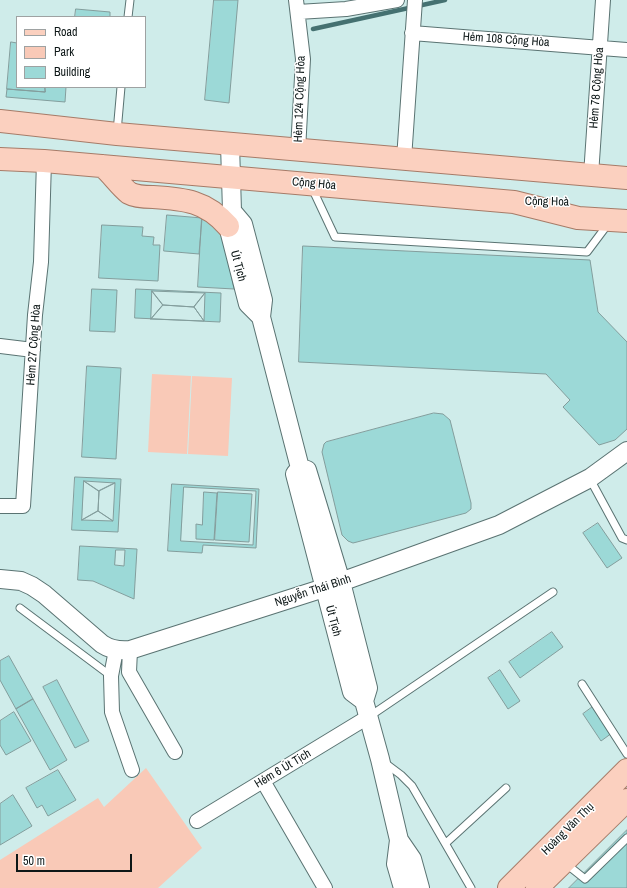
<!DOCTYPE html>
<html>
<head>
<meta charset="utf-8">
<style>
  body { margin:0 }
  #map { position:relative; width:627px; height:888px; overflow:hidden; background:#cfecea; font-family:"Archivo Narrow",sans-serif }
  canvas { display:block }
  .legend { position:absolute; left:16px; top:16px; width:130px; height:72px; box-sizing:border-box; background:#fff; border:1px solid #9ea2a2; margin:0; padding:5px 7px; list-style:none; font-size:12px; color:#0d1717 }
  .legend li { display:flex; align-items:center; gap:8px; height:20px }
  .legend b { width:20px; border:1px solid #9ea2a2 }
  .scale { position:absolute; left:16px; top:854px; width:116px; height:18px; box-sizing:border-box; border:2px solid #0d1717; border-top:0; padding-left:5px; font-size:12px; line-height:14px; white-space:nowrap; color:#0d1717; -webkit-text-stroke:3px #fff; paint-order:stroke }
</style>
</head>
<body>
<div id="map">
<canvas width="627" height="888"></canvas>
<ul class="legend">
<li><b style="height:5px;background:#fbd0bf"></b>Road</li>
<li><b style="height:11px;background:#f9c9b7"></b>Park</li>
<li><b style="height:11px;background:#9cd9d7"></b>Building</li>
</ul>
<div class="scale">50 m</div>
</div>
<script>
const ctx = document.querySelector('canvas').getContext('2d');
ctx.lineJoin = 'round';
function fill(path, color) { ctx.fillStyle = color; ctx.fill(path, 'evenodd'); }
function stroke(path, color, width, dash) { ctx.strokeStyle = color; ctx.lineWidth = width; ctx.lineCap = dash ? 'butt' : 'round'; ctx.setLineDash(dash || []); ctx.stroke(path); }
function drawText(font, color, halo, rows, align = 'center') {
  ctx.font = font + ' "Archivo Narrow",sans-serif'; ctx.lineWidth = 3; ctx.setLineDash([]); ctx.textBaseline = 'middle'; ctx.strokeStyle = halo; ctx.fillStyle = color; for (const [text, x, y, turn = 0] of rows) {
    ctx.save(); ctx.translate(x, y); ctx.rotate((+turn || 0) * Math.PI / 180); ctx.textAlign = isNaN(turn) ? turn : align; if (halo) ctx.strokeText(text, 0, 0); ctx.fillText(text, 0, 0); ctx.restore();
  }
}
fill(new Path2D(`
  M152 374 191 376 187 454 148 452Z
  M192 376 232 378 228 456 188 454Z
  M146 768 202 848 158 888H0V860L98 798 104 807Z`), '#f9c9b7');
stroke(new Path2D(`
  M313 29 445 0`), '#457171', 4.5);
const building = new Path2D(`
  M214 0H238L229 103 205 100Z
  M76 9 110 12V17H75Z
  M11 42 17 43V87H45V92L7 89Z
  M45 87H66L65 102 6 97 7 89 45 92Z
  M167 215 202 218 199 254 164 251Z
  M202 218 220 220 234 289 198 287Z
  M102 225 143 227 142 236 154 237 153 245H160L158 281 99 278Z
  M303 246 590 260 598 312 627 342V429L615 440 599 445 563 407 570 400 546 374 299 362Z
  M92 289 117 290 115 332 90 331Z
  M136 289 221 293 220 322 135 318Z
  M152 291 163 305 151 319Z
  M152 291 205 293 194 307 163 305Z
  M205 293 204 321 194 307Z
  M163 305 194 307 204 321 151 319Z
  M87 366 121 368 116 459 82 457Z
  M434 413 443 414 450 420 471 503V509L466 513 357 542 353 543 348 541 342 535 322 452 324 444 326 442Z
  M75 477 121 479 118 532 72 530Z
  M84 481 115 483 99 491Z
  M84 481 99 491 98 511 82 520Z
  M115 483 113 521 98 511 99 491Z
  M172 484 259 489 256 548 203 545 202 553 168 551Z
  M184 487 256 491 253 545 181 541Z
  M204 492 217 493 214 540 196 539V524L202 525Z
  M218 492 252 494 249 542 215 540Z
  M98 511 113 521 82 520Z
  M598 523 622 558 607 568 583 533Z
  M80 546 137 549 134 599 93 581 78 580Z
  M116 550H125L124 566 115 565Z
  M552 632 563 647 520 678 509 662Z
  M9 656 33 699 16 709 0 680V661Z
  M500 670 520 701 508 709 488 678Z
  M57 680 89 741 75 748 43 687Z
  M33 699 67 760 50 770 16 709Z
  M594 706 612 733 601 741 583 714Z
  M14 712 31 741 6 755 0 745V721Z
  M58 770 76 800 48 816 42 805 37 808 26 788Z
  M13 795 32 826 0 845V804Z
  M627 830V888H569Z`);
fill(building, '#9cd9d7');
stroke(building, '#839d9c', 1);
const service = new Path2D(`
  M128 17 130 0
  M117 132 121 87
  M312 188 335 237 587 252 608 224
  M590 479 622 538 627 540
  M20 608 111 676
  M582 684 627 754
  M370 716 553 592
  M385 763 401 775 412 786 471 888
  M446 843 506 788
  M565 863 585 879 627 838`);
const minor = new Path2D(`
  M296 0 303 59 298 150
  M298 12 346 9 397 0
  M412 33 627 50
  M404 159 415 0
  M591 175 603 0
  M0 346 33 350
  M0 506H23L35 315 41 262 44 161
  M116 650 111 676 112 712 132 770
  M130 650 129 672 175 752
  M263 781 325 888
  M197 821 368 717`);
const tertiary = new Path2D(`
  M230 144 232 211 228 226 248 304 261 317
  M232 211 243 224 263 300 261 317 300 468
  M300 468 307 470 341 582 368 688 364 701 380 759 399 840 396 864 403 888
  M300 468 295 474 352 692 364 701
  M0 579 21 581 32 586 44 594 102 644C111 650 119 651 130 650L324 588 499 525 590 478 627 451
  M399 840 412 859 420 888`);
const primary = new Path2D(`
  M0 121 117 134 627 178
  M0 159 44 161 514 202 578 218 627 221
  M103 166C112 174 120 186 129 193 136 197 146 197 153 197 185 199 206 201 228 226
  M509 888 627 770
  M537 888 627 800`);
stroke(service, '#5a7372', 9);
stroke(minor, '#5a7372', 16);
stroke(tertiary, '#5a7372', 20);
stroke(primary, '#a67b68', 24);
stroke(service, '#fff', 7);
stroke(minor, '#fff', 14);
stroke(tertiary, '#fff', 18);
stroke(primary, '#fbd0bf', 22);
drawText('12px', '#0d1717', '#fff', [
  ["Hẻm 108 Cộng Hòa",506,40,4],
  ["Hẻm 78 Cộng Hòa",597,88,-86],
  ["Hẻm 124 Cộng Hòa",300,99,-88],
  ["Cộng Hòa",314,184,5],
  ["Cộng Hoà",547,202,1],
  ["Út Tịch",238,266,75],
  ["Hẻm 27 Cộng Hòa",34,345,-86],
  ["Nguyễn Thái Bình",313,591,-18],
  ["Út Tịch",333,621,75],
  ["Hẻm 6 Út Tịch",283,769,-31],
  ["Hoàng Văn Thụ",568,829,-45]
]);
</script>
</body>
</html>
